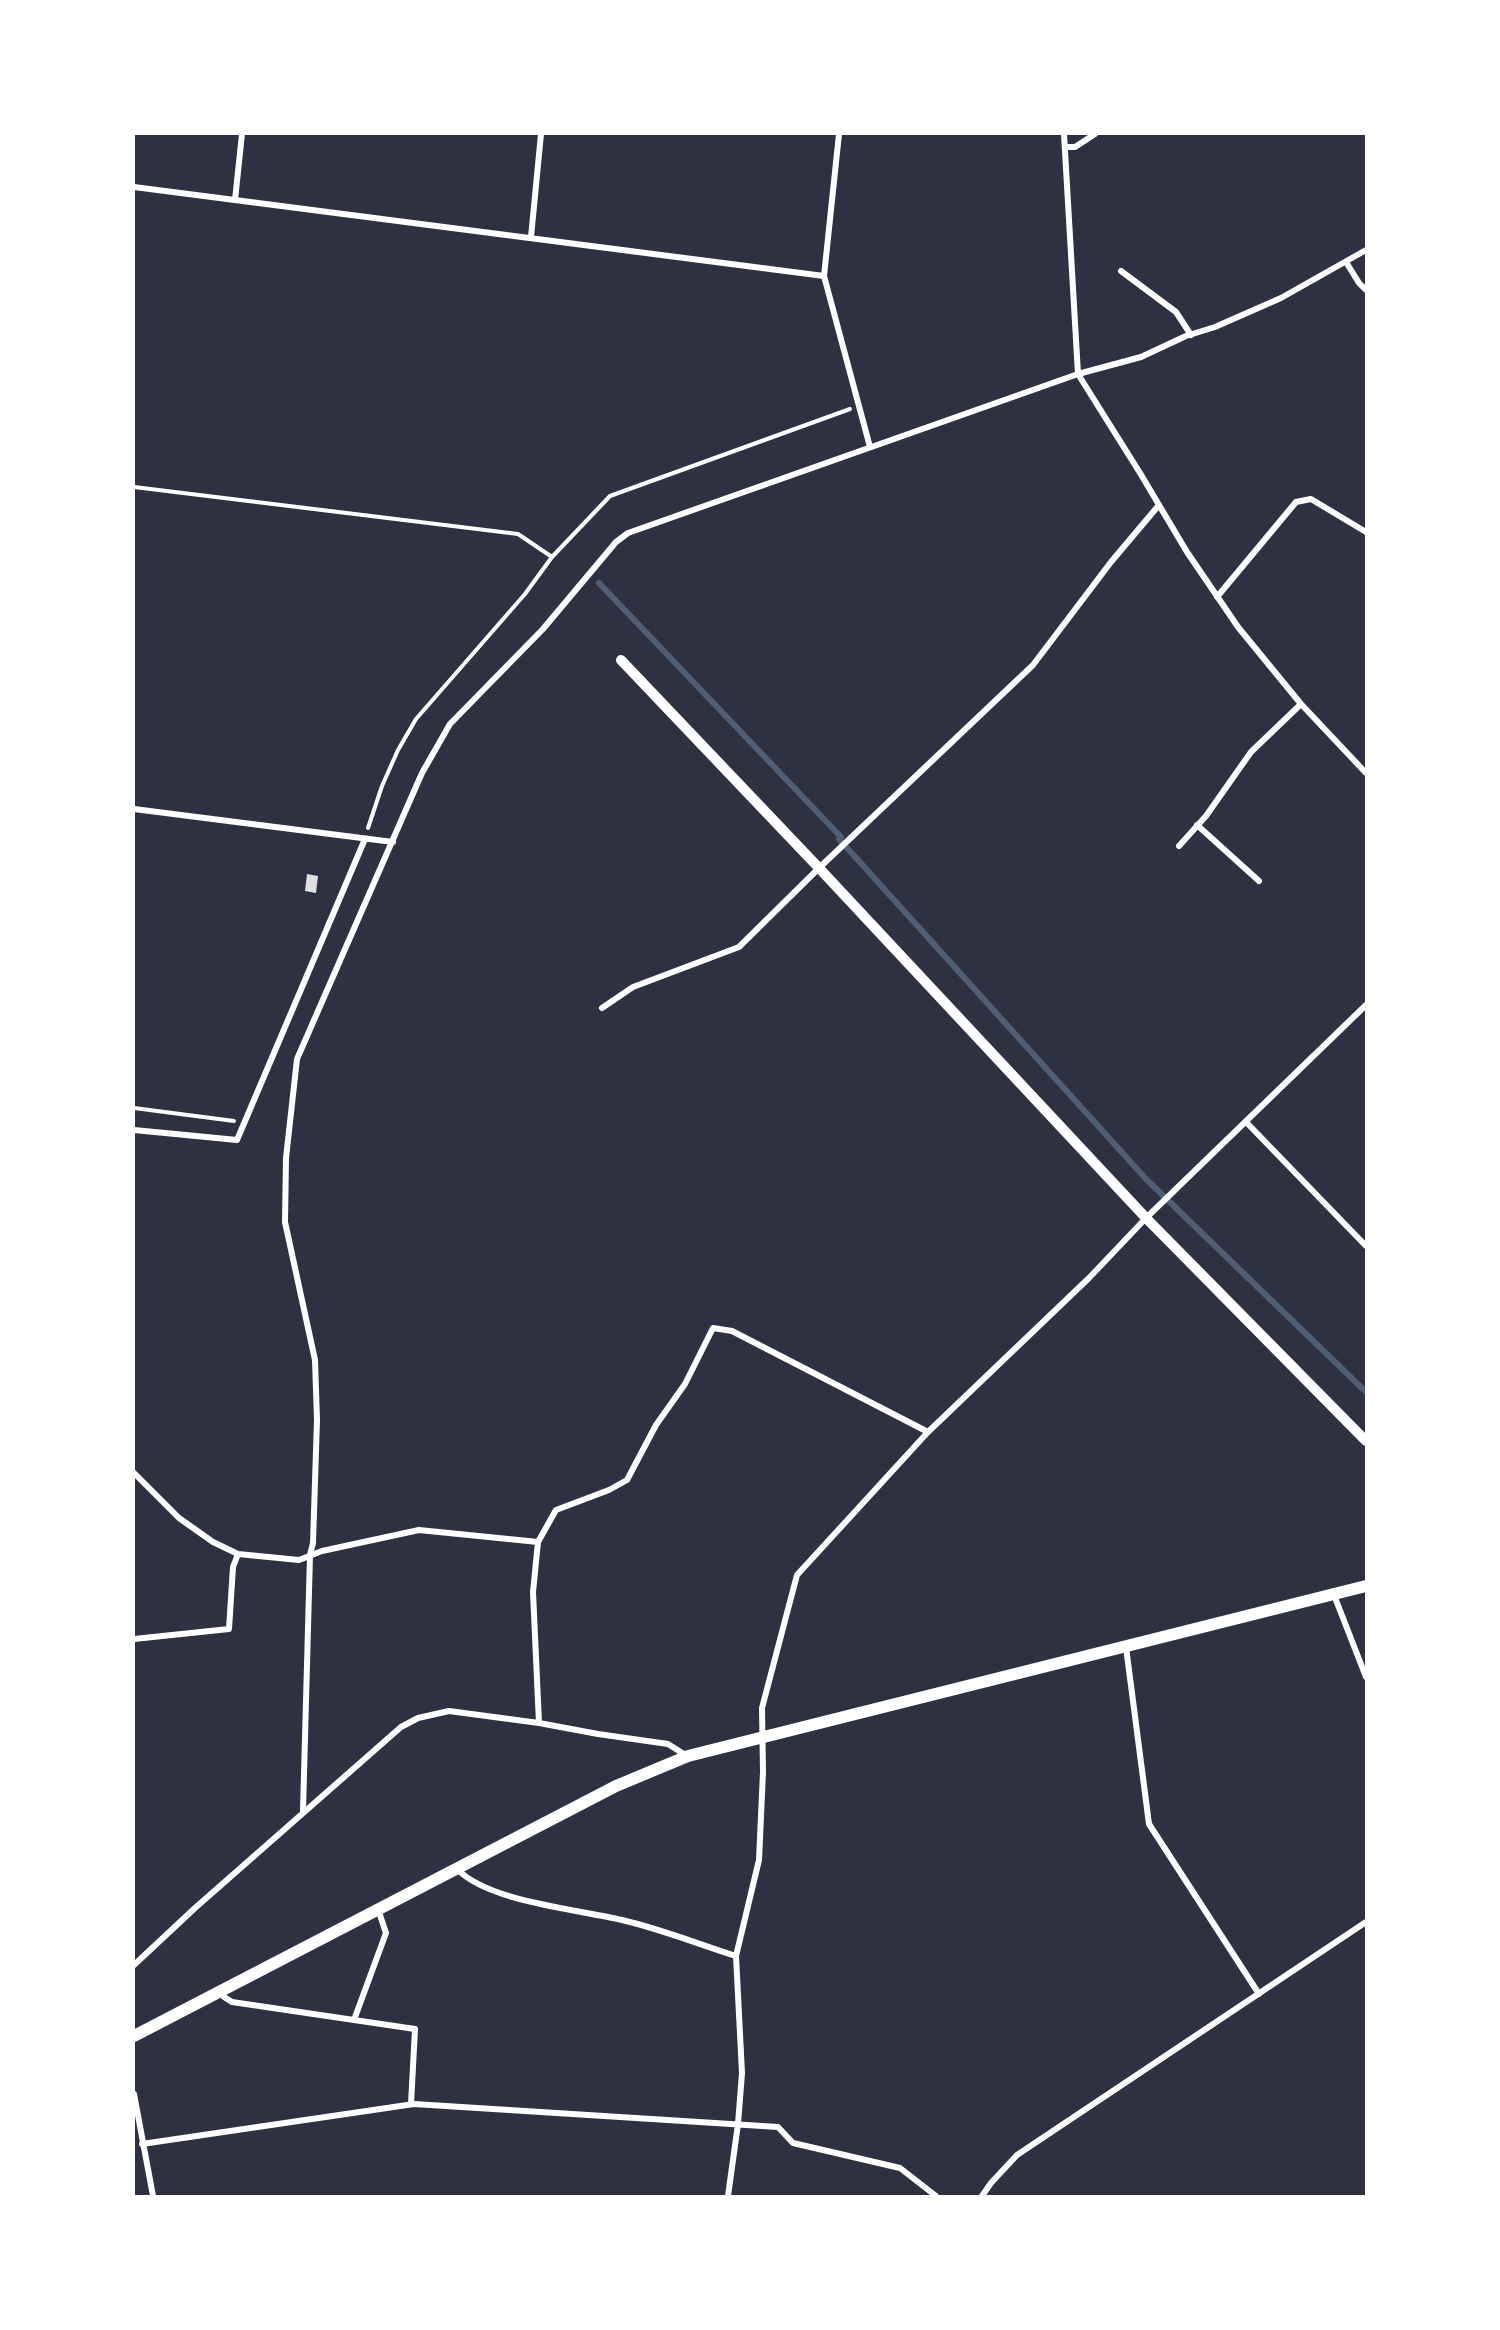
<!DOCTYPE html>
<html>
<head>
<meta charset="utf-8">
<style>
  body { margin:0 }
  #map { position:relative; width:1500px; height:2330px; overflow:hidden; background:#2d3142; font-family:"Asap Condensed",sans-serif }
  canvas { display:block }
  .frame { position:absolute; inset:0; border:135px solid #fff; pointer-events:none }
</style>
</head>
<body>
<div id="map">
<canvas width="1500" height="2330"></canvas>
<div class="frame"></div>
</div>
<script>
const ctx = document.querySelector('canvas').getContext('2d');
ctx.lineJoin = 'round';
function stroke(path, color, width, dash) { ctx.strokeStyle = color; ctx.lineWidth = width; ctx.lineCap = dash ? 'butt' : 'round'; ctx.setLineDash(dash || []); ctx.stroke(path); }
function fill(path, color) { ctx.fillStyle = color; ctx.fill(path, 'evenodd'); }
stroke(new Path2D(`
  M599 583 841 837 839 839 1146 1179 1366 1392`), '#4f5d75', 6);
fill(new Path2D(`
  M307 874 318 876 316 893 305 891Z`), '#e0e0e3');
stroke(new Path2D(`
  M134 487 518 534 552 557
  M368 828 382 786 398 750 416 719 525 594 552 557 610 496 850 409
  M134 1108 234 1121`), '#fff', 4);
stroke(new Path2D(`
  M839 134 824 276 870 447
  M1064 134 1078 374 1140 473 1187 552 1238 627 1301 704 1366 773
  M1065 147H1075L1095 134
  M134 187 824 276
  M235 200 242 134
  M531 237 541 134
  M1346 262 1359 283 1366 290
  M1121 271 1176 312 1191 335
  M1217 597 1296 502 1311 499 1366 532
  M134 809 393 842
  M1197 825 1259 881
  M1179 846 1206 816 1251 752 1301 704
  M602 1008 633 987 739 947 819 868 1033 665 1111 562 1159 505
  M1247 1123 1366 1246
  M134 1130 237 1140 365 839
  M134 1473 179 1518 213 1542 238 1554 299 1560 322 1551 419 1530 538 1542
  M1334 1595 1366 1677
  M134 1639 229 1629 233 1567 238 1554
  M1126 1647 1149 1824 1259 1994
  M539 1723 533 1592 538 1542 556 1510 609 1490 627 1480 656 1425 685 1384 713 1328 732 1331 928 1432
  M303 1811 310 1555 313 1543 317 1420 315 1360 285 1222 286 1158 297 1059 422 773 450 724 543 629 616 542 628 533 1078 374 1141 357 1186 336 1215 327 1281 298 1366 250
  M457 1869C489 1902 577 1909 622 1920 661 1929 698 1944 736 1956
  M134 1965 195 1908 401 1727 418 1718 449 1711 539 1723 598 1734 668 1744 687 1756
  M222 1989 224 1997 232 2002 415 2029 411 2104
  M354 2020 386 1933 378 1909
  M134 2094 153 2196
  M142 2144 414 2104 778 2127 793 2143 900 2168 936 2196
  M728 2196 738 2124 742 2073 736 1956 759 1860 763 1772 762 1708 797 1575 928 1432 1089 1278 1146 1218 1366 1005
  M982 2196 991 2183 1017 2155 1366 1922`), '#fff', 6);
stroke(new Path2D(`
  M621 660 819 868 1146 1218 1366 1441`), '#fff', 10);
stroke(new Path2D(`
  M134 2036 616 1786 688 1756 1366 1586`), '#fff', 12);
</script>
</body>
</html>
